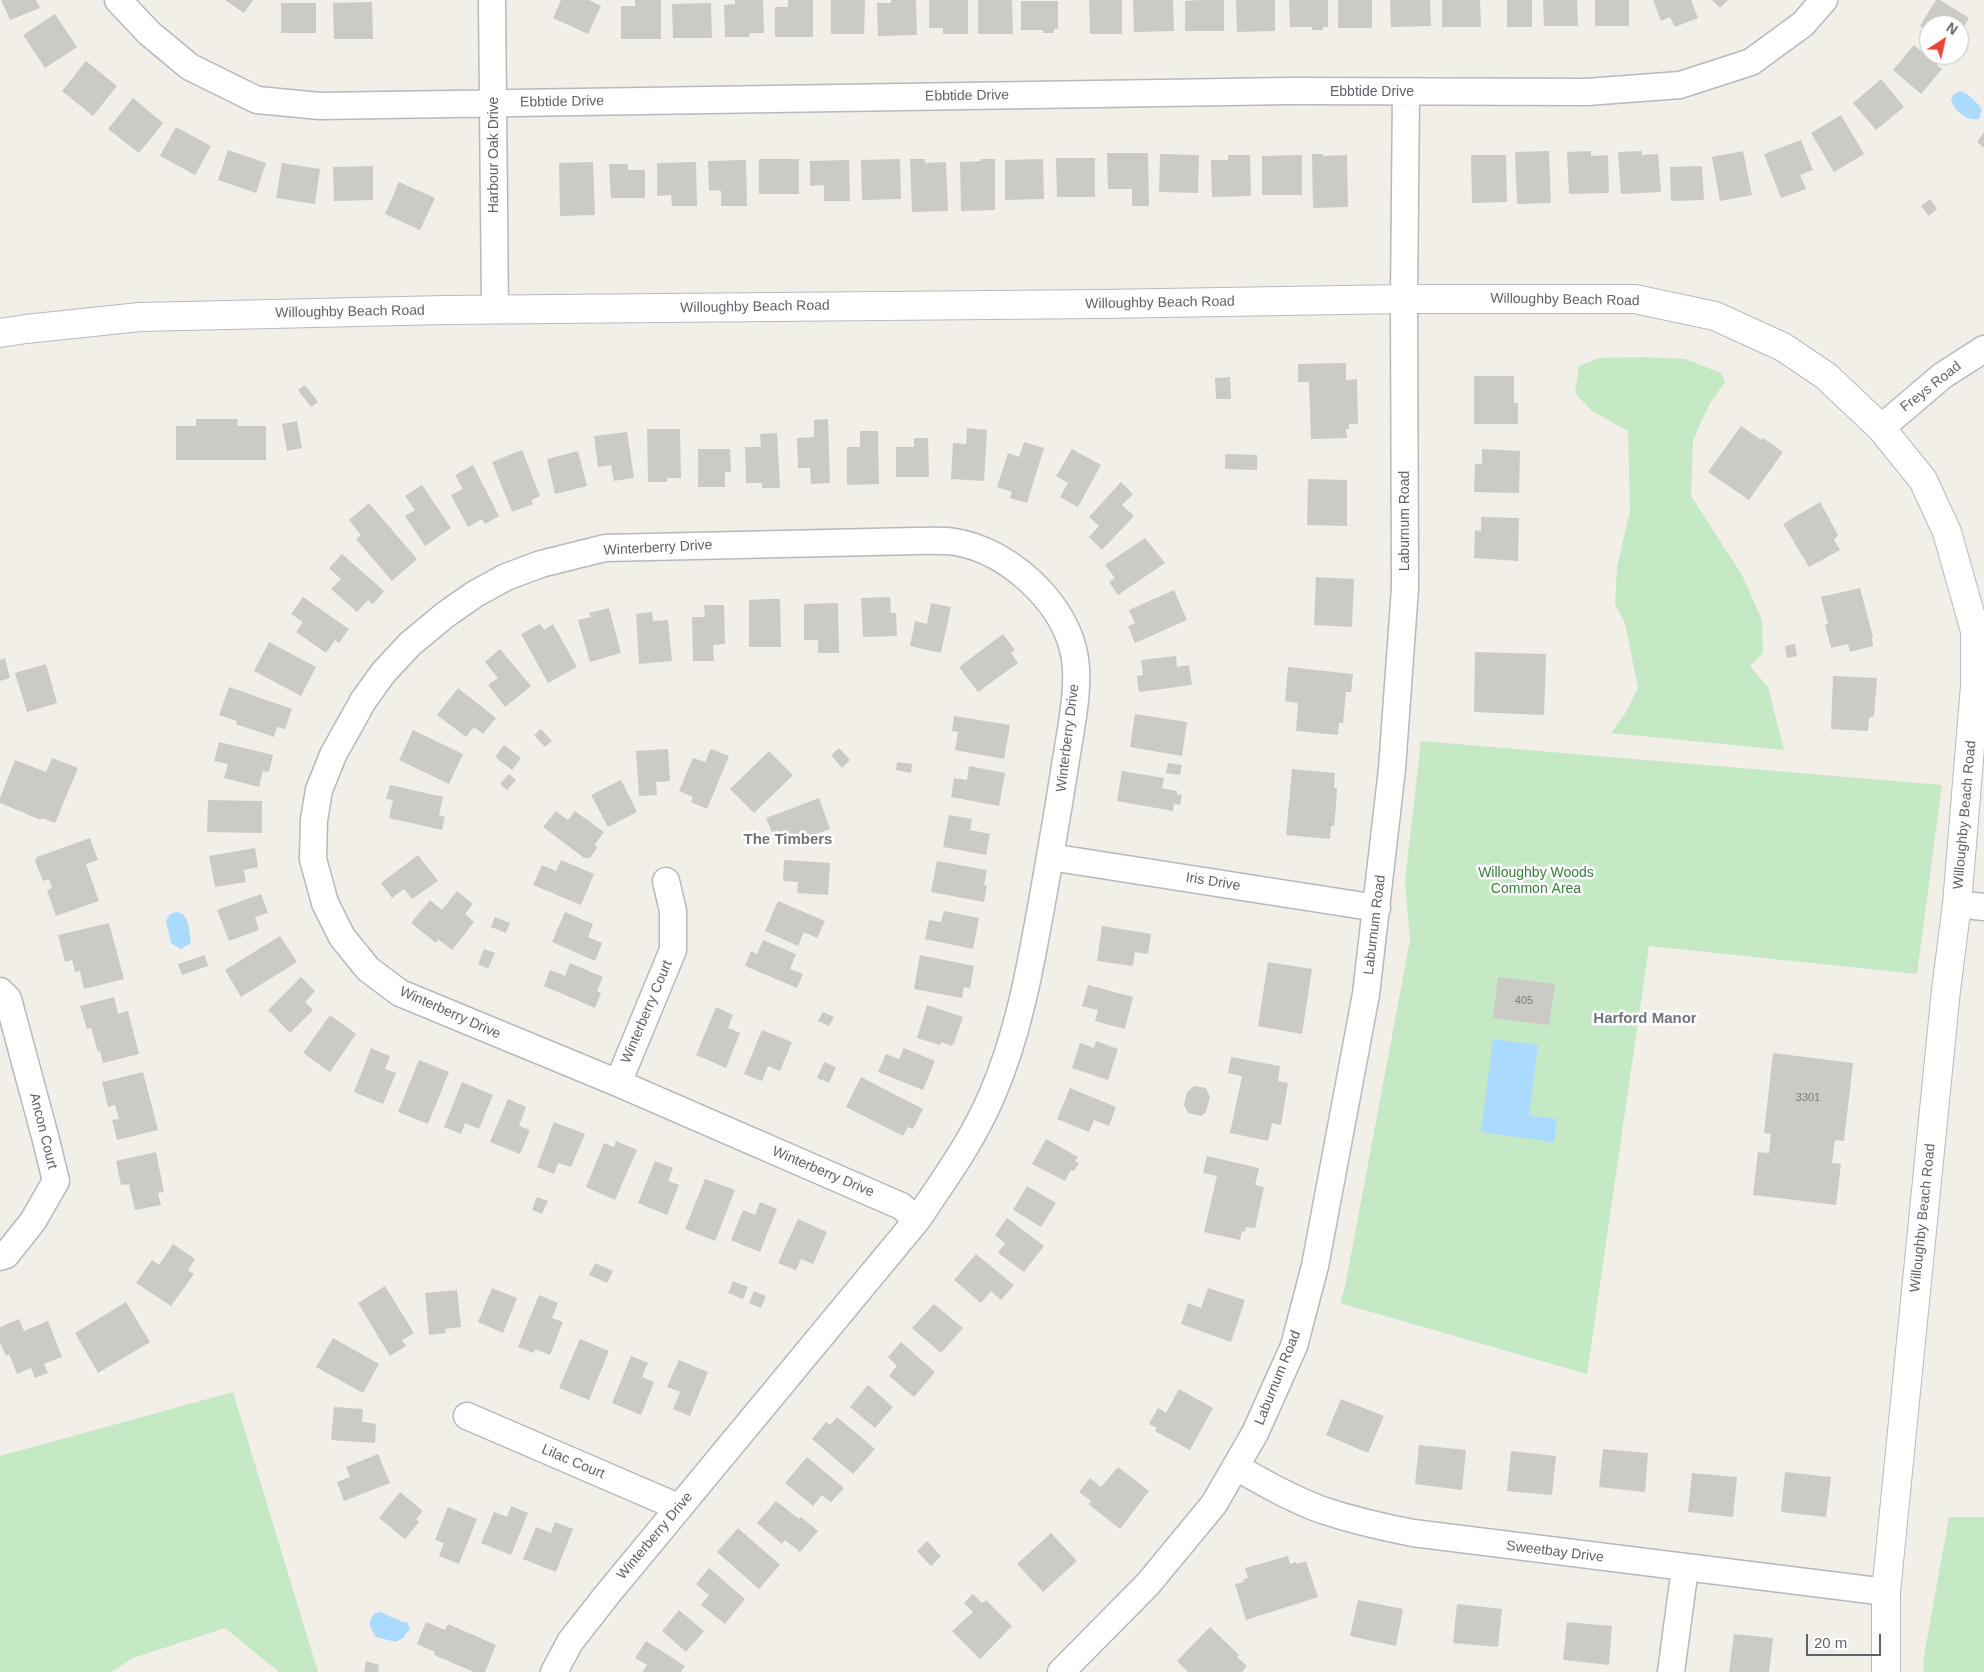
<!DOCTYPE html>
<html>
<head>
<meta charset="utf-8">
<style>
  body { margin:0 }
  #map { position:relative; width:1984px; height:1672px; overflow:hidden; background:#f1efe8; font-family:Arial,sans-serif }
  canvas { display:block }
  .north { position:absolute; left:1919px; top:15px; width:50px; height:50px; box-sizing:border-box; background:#fff; border:1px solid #bfc1c3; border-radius:50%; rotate:35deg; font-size:14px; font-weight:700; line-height:20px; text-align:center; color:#5f6368 }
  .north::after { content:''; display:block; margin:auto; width:18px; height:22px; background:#ea4335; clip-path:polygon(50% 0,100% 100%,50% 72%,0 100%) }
  .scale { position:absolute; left:1806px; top:1634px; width:75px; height:22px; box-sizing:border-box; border:2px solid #5f6368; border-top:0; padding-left:6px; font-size:15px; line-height:18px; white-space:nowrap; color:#5f6368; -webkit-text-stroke:4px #fff; paint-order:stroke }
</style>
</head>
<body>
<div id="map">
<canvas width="1984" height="1672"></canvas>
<div class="north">N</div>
<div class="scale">20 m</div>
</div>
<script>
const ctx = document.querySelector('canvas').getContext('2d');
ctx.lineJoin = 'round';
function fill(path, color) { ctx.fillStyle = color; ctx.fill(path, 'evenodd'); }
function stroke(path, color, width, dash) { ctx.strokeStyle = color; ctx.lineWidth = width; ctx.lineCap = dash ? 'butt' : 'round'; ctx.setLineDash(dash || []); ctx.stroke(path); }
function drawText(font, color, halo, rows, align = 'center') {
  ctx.font = font + ' Arial,sans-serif'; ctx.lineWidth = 5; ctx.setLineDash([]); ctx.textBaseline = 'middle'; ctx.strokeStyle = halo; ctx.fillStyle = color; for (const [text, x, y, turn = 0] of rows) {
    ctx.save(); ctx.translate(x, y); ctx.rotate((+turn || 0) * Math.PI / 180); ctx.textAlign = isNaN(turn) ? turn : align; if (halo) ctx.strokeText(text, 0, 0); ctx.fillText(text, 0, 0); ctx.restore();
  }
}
fill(new Path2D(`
  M1644 357 1685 359 1721 373 1725 382 1709 405 1693 440 1691 496 1742 575 1762 620 1763 653 1750 666 1768 687 1784 750 1611 733 1626 712 1638 688 1625 623 1615 604 1617 567 1630 511 1628 431 1592 411 1575 393 1579 366 1599 358Z
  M1421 741 1942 785 1917 974 1649 946 1587 1374 1340 1303 1345 1287 1410 940 1405 881Z
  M233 1392 318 1672H279L225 1628 133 1658 111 1672H0V1456Z
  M1949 1517H1984V1672H1924L1923 1662Z`), '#c5e8c5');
fill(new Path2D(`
  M1960 91C1968 93 1978 103 1982 110L1979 119C1967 121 1955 112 1951 100L1953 95Z
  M177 912C190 915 189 930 191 943L181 949 171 943 166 921 170 914Z
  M1493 1039 1538 1045 1529 1115 1557 1119 1554 1142 1481 1132Z
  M380 1612 403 1622H407L410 1630 407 1632 404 1637 396 1642 376 1637C371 1629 366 1623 375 1613Z`), '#aadaff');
fill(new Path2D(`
  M1 0H36L40 8 10 20Z
  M225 0H253L244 13Z
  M561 0H589L601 6 588 34 553 18Z
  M635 0H661V39H621V6H635Z
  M735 0H763L764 33H750L749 37H725L724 5 735 4Z
  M788 0H813V37H775V7H788Z
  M831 0H865L864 34H831Z
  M891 0H916L917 35 878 36 877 3H891Z
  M929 0H968V34H943V28H929Z
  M978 0H1012L1013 34H978Z
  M1089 0H1122V34H1090Z
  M1133 0H1173L1174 31 1134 32Z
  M1199 0H1224V31H1185V1Z
  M1236 0H1275V31L1237 32Z
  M1289 0H1328V27H1323V30H1312V27H1290Z
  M1338 0H1372V28H1338Z
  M1390 0H1430L1431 26 1391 27Z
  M1442 0H1480L1481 27H1442Z
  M1507 0H1532V27H1507Z
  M1543 0H1577L1578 26H1544Z
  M1595 0H1629V26H1595Z
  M1653 0H1691L1698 18 1675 27 1670 17 1661 21Z
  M1712 0H1728L1720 8Z
  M1936 0H1940L1969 18 1959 34V25H1929V32L1920 26Z
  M1021 1H1058V29H1054V33H1043V30H1021Z
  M372 2 373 39H334L333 3Z
  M281 3H316V33H281Z
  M711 3 712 38H673L672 4Z
  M55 14 77 47 45 68 23 35Z
  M1914 45 1942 69 1921 94 1893 70Z
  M86 61 117 86 93 116 62 91Z
  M1881 79 1904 107 1876 130 1853 103Z
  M133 98 163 123 139 153 108 129Z
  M1841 115 1864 154 1834 172 1811 133Z
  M176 127 211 146 195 175 160 156Z
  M1984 132V148L1977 142Z
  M1801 140 1813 170 1800 175 1806 189 1781 198 1764 154Z
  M228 150 266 163 256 193 218 180Z
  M1549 151 1551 203 1517 204 1515 152Z
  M1591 151V156L1608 155 1609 193 1569 194 1567 152Z
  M1642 151V155L1658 154 1661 192 1621 194 1618 152Z
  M1743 151 1752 195 1720 201 1712 157Z
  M1107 153H1148L1149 206H1132V189H1108Z
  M1160 154 1199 155 1198 193 1159 192Z
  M1312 154H1323V156L1347 155 1348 207 1313 208Z
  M1228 155H1250L1251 196 1212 197 1211 160H1228Z
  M1302 155V195H1262V156Z
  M1471 155H1506L1507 202 1472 203Z
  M1056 158H1095V197H1057Z
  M759 159H799V194H759Z
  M900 159 901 199 862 200 861 160Z
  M910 159H925V163L946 162 948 211 912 212Z
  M981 159H995V210L961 211 960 162 981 161Z
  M1043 159 1044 199 1005 200V160Z
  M746 160 747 206H721V191L709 190 708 161Z
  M849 160 850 201H824V185L810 186V161Z
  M593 162 595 215 560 216 559 163Z
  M696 162 697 206H672L671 195 657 196V163Z
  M282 163 320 169 315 204 276 198Z
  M609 164H628V170H645V198H611Z
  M373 166V200L334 201 333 167Z
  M1702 166 1704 200 1671 201 1670 167Z
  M399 182 435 198 420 230 385 214Z
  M1930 199 1937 209 1929 216 1921 206Z
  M1346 363V380L1357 379 1358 424H1349V429H1346L1347 438 1311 439 1309 382H1298V364Z
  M1474 376H1514V403H1518V424H1474Z
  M1230 377 1231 399H1216L1215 378Z
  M305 385 318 402 311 407 298 390Z
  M196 419H238L237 426H266V460H176V426H196Z
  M828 419 830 483 811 484 810 468H798L797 438 814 437V420Z
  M297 421 302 448 287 451 282 424Z
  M1741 426 1761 440 1763 438 1783 452 1749 500 1708 472Z
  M967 428 987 430 984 481 951 479 953 443 966 444Z
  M647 429H680L681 478H667V482H648Z
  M860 431H878L879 484 847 485V447H860Z
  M627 432 634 478 614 481 611 465 598 467 594 436Z
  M777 433 780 488H762V483H746L745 447H761L760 434Z
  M914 438H928L929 477H896V447H914Z
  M1024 442 1044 448 1027 503 1010 498 1012 492 997 487 1008 453 1019 457Z
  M698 449H730L731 472H725V487H698Z
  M1072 449 1101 465 1078 507 1060 497 1068 483 1056 476Z
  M1482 449 1520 451 1519 493 1474 492 1475 464H1482Z
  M522 450 540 496 531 500 533 504 512 512 492 462Z
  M578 451 587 486 555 494 547 459Z
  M1225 454 1257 455V470L1225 469Z
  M473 465 499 516 485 524 482 519 468 527 451 495 463 489 455 475Z
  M1308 479 1347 480V526L1307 525Z
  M1121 482 1133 494 1122 505 1134 516 1102 550 1089 537 1099 526 1089 517Z
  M422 485 451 528 425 546 405 516 415 510 405 496Z
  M1820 502 1838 535 1834 540 1840 550 1809 567 1783 524Z
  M369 503 417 559 392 581 356 539 361 535 349 520Z
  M1481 517 1519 518 1518 561 1474 558 1475 530 1481 531Z
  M1145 538 1165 563 1118 595 1109 582 1115 578 1105 565Z
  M342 554 384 591 373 604 368 600 357 612 331 589 341 579 329 568Z
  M1316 577 1354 579 1352 627 1314 625Z
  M1860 588 1873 637 1872 638 1873 646 1850 652 1848 644 1831 648 1825 625 1828 624 1821 597Z
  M1174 590 1187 620 1135 643 1128 626 1135 623 1129 610Z
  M303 597 349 629 339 643 335 640 326 653 296 632 303 622 291 614Z
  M890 597 891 613H896L897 636 863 637 861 598Z
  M767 599H780L781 647H749V600Z
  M838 603 839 653H818V640H804V604Z
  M931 603 951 607 941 653 910 646 915 621 927 624Z
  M704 605H724L725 644 713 645 714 661H693L692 617H705Z
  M609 608 621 653 590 662 578 620 591 617 589 613Z
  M652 612 653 621 668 620 672 661 639 664 636 614Z
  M540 624 544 630 553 624 577 667 548 683 521 634Z
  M1003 634 1015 650 1011 653 1018 663 978 692 959 667Z
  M269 642 316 667 301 696 254 671Z
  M1795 644 1797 656 1787 658 1785 646Z
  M500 649 531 686 505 707 488 685 498 678 485 662Z
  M1475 652 1546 654 1544 715 1474 712Z
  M1176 656 1177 667 1189 665 1192 685 1139 692 1137 676 1143 675 1141 660Z
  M5 658 10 678 0 681V660Z
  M46 664 57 703 27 712 15 673Z
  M1288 667 1353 674 1351 692H1346L1343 723H1339L1338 735 1296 731 1298 703 1285 701Z
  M1833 676 1877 678 1874 716 1869 718 1868 731 1831 729Z
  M229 687 292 709 285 729 277 727 274 737 236 724 237 721 219 715Z
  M458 688 496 718 483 734 474 727 466 737 437 715Z
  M1135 714 1187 722 1182 756 1130 747Z
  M954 716 1010 725 1004 759 955 750 958 732 952 731Z
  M541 729 552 741 545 747 534 735Z
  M413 730 463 754 449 784 399 760Z
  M219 742 273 755 269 772 263 771 259 787 224 778 228 764 214 761Z
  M504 745 521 758 512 770 495 757Z
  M839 748 850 760 842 768 831 755Z
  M668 749 670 781 656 782 657 795 639 796 636 751Z
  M711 749 729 756 707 809 691 802 693 797 679 791 693 758 705 762Z
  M769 751 793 775 754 813 730 789Z
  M52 758 78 768 55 823 42 818 41 820 0 803V798L15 760 46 772Z
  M897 762 912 764 911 773 896 770Z
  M1168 763 1182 765 1180 775 1166 773Z
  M969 766 1005 773 999 806 951 797 954 778 967 780Z
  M1292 769 1335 773 1334 788H1337L1336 806 1334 826H1331L1330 839 1286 835Z
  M1122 771 1164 778 1162 788 1177 791V794L1182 795 1180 805 1174 804 1173 811 1117 801Z
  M509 774 516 780 507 790 500 784Z
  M621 780 637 812 608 827 591 795Z
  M390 785 443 797 439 815 445 817 442 830 389 818 393 800 386 799Z
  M819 798 830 829 784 846 778 831 772 833 766 818Z
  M208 800 262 801V833L207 832Z
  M556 811 568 820 575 811 604 832 595 844 597 848 590 858H584L543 827Z
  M949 815 972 819 970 830 990 834 986 855 943 847Z
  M90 838 98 860 86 864 99 901 56 916 47 890 52 888 49 879 43 881 35 861 37 857Z
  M255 848 258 867 244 870 246 882 215 887 209 856Z
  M418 855 438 881 412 899 404 889 392 898 381 883Z
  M561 860 594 874 581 905 533 885 542 865 556 871Z
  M784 860 830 863 828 895 797 893 798 882 783 881Z
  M937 861 987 870 984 885 987 886 984 902 931 892Z
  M457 891 473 904 465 914 474 922 452 950 438 939 436 943 411 923 430 900 442 910Z
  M261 894 268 913 255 917 259 930 229 941 217 910Z
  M778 901 825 921 817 938 804 932 798 946 765 931Z
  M944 911 979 918 973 949 925 939 929 920 941 922Z
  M565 912 593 924 588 937 602 943 595 961 552 942Z
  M495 917 510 923 506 933 491 927Z
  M109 923 124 979 84 989 80 971 75 972 72 960 65 962 58 935Z
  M1102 926 1151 934 1148 954 1135 952 1133 966 1097 961Z
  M280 936 297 962 241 997 225 970Z
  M763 940 796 954 790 969 803 974 797 988 745 966 751 951 757 954Z
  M484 949 495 953 488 969 478 964Z
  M205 955 208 966 182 975 178 964Z
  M920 955 974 966 970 988 964 987 962 998 914 989Z
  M1268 962 1312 969 1302 1034 1258 1026Z
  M570 963 603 977 597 991 601 993 595 1008 544 986 550 970 565 976Z
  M301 977 315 991 305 1002 313 1010 290 1033 268 1010Z
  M1498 977 1555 984 1549 1025 1493 1018Z
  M1088 985 1133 997 1125 1029 1095 1021 1098 1010 1082 1006Z
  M114 997 118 1014 128 1011 139 1054 103 1063 100 1051 98 1052 91 1028 87 1029 80 1006Z
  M927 1005 963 1017 954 1043H953L952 1046 941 1042 940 1045 917 1038Z
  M716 1007 733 1015 728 1028 740 1033 726 1068 696 1055Z
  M823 1012 834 1017 829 1026 818 1021Z
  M330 1015 356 1034 330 1072 303 1053Z
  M762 1030 792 1042 780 1071 768 1066 762 1081 744 1074Z
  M1096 1041 1118 1049 1108 1080 1072 1068 1080 1043 1094 1048Z
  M371 1048 390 1056 385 1069 396 1073 383 1104 354 1092Z
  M904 1048 935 1061 923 1090 878 1072 886 1054 899 1059Z
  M1773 1053 1853 1063 1844 1141 1835 1140 1832 1163 1841 1164 1836 1205 1753 1195 1758 1152 1769 1153 1771 1134 1764 1133Z
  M1231 1057 1280 1066 1278 1081 1288 1083 1281 1125 1272 1123 1268 1141 1230 1133 1242 1076 1228 1073Z
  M419 1060 449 1072 428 1124 398 1112Z
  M824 1062 836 1067 829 1083 817 1078Z
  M143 1072 158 1130 117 1140 112 1120 119 1119 115 1105 108 1107 102 1082Z
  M861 1077 923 1109 913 1129 908 1127 903 1136 846 1107Z
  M462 1082 493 1095 479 1129 465 1123 461 1134 444 1127Z
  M1194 1086 1206 1088 1210 1097 1206 1112 1201 1116 1188 1113 1184 1105 1187 1092Z
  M1070 1088 1116 1107 1109 1126 1094 1120 1089 1132 1057 1119Z
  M508 1099 526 1107 519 1126 530 1130 520 1154 490 1142Z
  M554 1122 585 1134 571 1167 558 1163 554 1174 537 1167Z
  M1046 1139 1078 1157 1075 1161 1079 1163 1074 1171 1071 1170 1065 1181 1032 1164Z
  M616 1141 637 1150 615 1200 586 1187 604 1143 614 1147Z
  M156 1152 164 1192 158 1193 161 1205 135 1210 129 1184 121 1185 116 1161Z
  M1207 1156 1259 1168 1255 1185 1264 1187 1255 1228 1246 1227 1245 1232 1242 1231 1240 1240 1204 1232 1217 1176 1203 1173Z
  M655 1161 673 1168 668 1181 679 1185 667 1215 638 1203Z
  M705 1179 735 1190 715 1241 685 1229Z
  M1027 1186 1056 1203 1041 1227 1013 1210Z
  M537 1197 548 1201 542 1214 532 1210Z
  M760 1202 777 1209 760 1252 731 1240 743 1210 755 1215Z
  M1007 1218 1044 1246 1024 1272 998 1253 1005 1243 995 1235Z
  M798 1219 827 1232 813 1264 801 1259 796 1270 778 1263Z
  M173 1244 195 1259 188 1270 194 1274 171 1306 136 1283 152 1260 159 1265Z
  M976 1254 1014 1285 1001 1300 991 1291 981 1303 954 1280Z
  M595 1263 613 1271 607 1283 589 1275Z
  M733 1281 748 1287 743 1299 728 1293Z
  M385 1286 414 1333 402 1340 406 1346 390 1356 358 1303Z
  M492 1288 517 1298 503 1333 478 1322Z
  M1208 1288 1245 1300 1231 1342 1181 1324 1188 1303 1201 1308Z
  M457 1290 461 1327 445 1329 446 1333 429 1335 425 1293Z
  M754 1291 766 1296 761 1308 749 1303Z
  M539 1295 558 1303 552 1318 563 1322 550 1355 535 1349 534 1353 518 1347Z
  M126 1302 150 1342 98 1373 75 1333Z
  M934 1304 963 1328 941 1353 912 1328Z
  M19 1319 24 1331 48 1321 62 1357 44 1364 48 1373 35 1378 31 1368 17 1374 9 1354 6 1356 0 1342V1327Z
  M333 1338 379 1364 363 1393 316 1367Z
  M580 1339 609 1351 589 1400 559 1388Z
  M901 1342 935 1372 914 1397 889 1376 897 1366 888 1357Z
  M631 1356 648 1363 642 1377 654 1382 641 1415 612 1403Z
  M679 1360 708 1372 690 1416 673 1409 680 1392 667 1387Z
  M868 1385 893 1407 875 1428 850 1407Z
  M1179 1389 1213 1408 1190 1450 1155 1431 1157 1428 1149 1424 1158 1408 1166 1413Z
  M1341 1399 1384 1416 1368 1453 1326 1435Z
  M334 1407 363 1409 362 1422 376 1424 375 1443 331 1440Z
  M837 1417 875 1449 853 1474 812 1439 826 1422 830 1425Z
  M1419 1445 1466 1450 1462 1490 1415 1484Z
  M1603 1449 1648 1453 1645 1492 1599 1487Z
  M1511 1451 1556 1456 1552 1495 1507 1491Z
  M378 1454 390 1483 344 1501 337 1482 350 1477 346 1467Z
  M807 1457 844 1488 831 1502 822 1495 813 1506 785 1483Z
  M1118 1467 1149 1491 1120 1529 1088 1504 1091 1501 1079 1492 1090 1478 1101 1487Z
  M1785 1472 1831 1477 1826 1517 1781 1512Z
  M1692 1473 1737 1477 1733 1517 1688 1512Z
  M400 1492 423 1511 416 1519 419 1522 405 1539 379 1518Z
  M776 1501 799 1519 801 1517 818 1531 800 1552 785 1540 782 1544 757 1523Z
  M511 1506 528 1513 511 1555 481 1543 494 1512 507 1517Z
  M448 1507 477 1519 459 1564 439 1556 444 1543 435 1540Z
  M555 1522 573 1529 556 1572 523 1559 536 1527 551 1533Z
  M738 1528 780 1565 759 1589 717 1552Z
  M1051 1533 1077 1561 1043 1592 1017 1564Z
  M927 1541 941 1556 931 1566 917 1551Z
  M1288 1556 1290 1564 1296 1562 1297 1564 1306 1561 1318 1597 1246 1620 1235 1584 1244 1582 1243 1579 1248 1578 1245 1568Z
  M709 1568 745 1599 725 1624 701 1605 709 1595 696 1584Z
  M973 1594 982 1603 986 1600 1012 1626 980 1659 952 1631 973 1612 964 1603Z
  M1358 1600 1403 1609 1396 1646 1350 1636Z
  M1457 1604 1502 1609 1498 1647 1453 1643Z
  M679 1610 704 1631 686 1652 662 1631Z
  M426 1622 445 1630 448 1624 496 1645 485 1672H474L434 1655 435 1652 417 1644Z
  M1567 1622 1612 1626 1609 1665 1563 1660Z
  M1210 1627 1239 1655 1237 1657 1247 1666 1242 1672H1188L1177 1661Z
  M1734 1634 1773 1638 1769 1672H1729Z
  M646 1641 685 1666 681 1672H642L647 1665 635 1658Z
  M366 1661 379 1665 378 1672H364Z`), '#cccac5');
const street = new Path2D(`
  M118 0 149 33 190 67 257 100 320 106 1290 91 1587 92 1680 85 1751 62 1803 24 1824 0
  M492 0 495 309
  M1881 428 1942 376 1984 349
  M1050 857 1377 908
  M1957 904 1984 907
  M0 991 8 999 46 1140 56 1181 33 1221 6 1255 0 1257
  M618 1083 673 950V911L666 881
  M467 1416 678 1507
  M1236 1467C1264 1483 1292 1499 1322 1510 1352 1520 1382 1527 1413 1533L1886 1592
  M554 1672 570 1642 606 1596 917 1220C944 1180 973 1140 992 1095 1019 1033 1030 968 1042 902 1050 857 1058 811 1065 766 1070 732 1082 681 1073 649 1061 599 1006 550 955 542 942 540 928 541 915 541L605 548 541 564 506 577 475 594 445 615 410 644 383 673 363 701 333 755 319 790 314 820 313 859 325 903 342 937 368 969 400 993 618 1083 901 1206 917 1220
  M1061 1672 1148 1584 1214 1504 1255 1433 1294 1346 1315 1266 1366 994 1392 769 1405 588 1404 299 1406 92
  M1671 1672 1685 1568`);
const secondary = new Path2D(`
  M0 333 26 329 140 317 445 310 1101 304 1404 299H1635L1715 316 1783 347 1826 376 1881 428 1923 480 1947 532 1975 631V686L1957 904 1946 990 1886 1592V1672`);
stroke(street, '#b5b8bc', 29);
stroke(secondary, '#b6babf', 30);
stroke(street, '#fff', 26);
stroke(secondary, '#fff', 28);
drawText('11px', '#7a7d7f', null, [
  ["405",1524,1001],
  ["3301",1808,1098]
]);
drawText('14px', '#5f6368', '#fff', [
  ["Ebbtide Drive",1372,92],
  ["Ebbtide Drive",967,96,-1],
  ["Ebbtide Drive",562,102,-1],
  ["Harbour Oak Drive",494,155,-90],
  ["Willoughby Beach Road",1565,300,1],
  ["Willoughby Beach Road",1160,303,-1],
  ["Willoughby Beach Road",755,307,-1],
  ["Willoughby Beach Road",350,312,-1],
  ["Freys Road",1931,387,-38],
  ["Laburnum Road",1405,521,-90],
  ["Winterberry Drive",658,548,-3],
  ["Winterberry Drive",1068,738,-83],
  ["Willoughby Beach Road",1965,815,-85],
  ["Iris Drive",1213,882,9],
  ["Laburnum Road",1375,925,-83],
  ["Winterberry Court",647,1012,-67],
  ["Winterberry Drive",450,1013,24],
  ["Ancon Court",43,1131,76],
  ["Winterberry Drive",823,1172,23],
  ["Willoughby Beach Road",1923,1218,-84],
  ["Laburnum Road",1278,1378,-68],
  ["Lilac Court",573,1462,23],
  ["Winterberry Drive",655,1536,-50],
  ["Sweetbay Drive",1555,1552,7]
]);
drawText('14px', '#348238', '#fff', [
  ["Willoughby Woods",1536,873],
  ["Common Area",1536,889]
]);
drawText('bold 15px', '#70757a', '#fff', [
  ["The Timbers",788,840],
  ["Harford Manor",1645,1019]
]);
</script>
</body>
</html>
